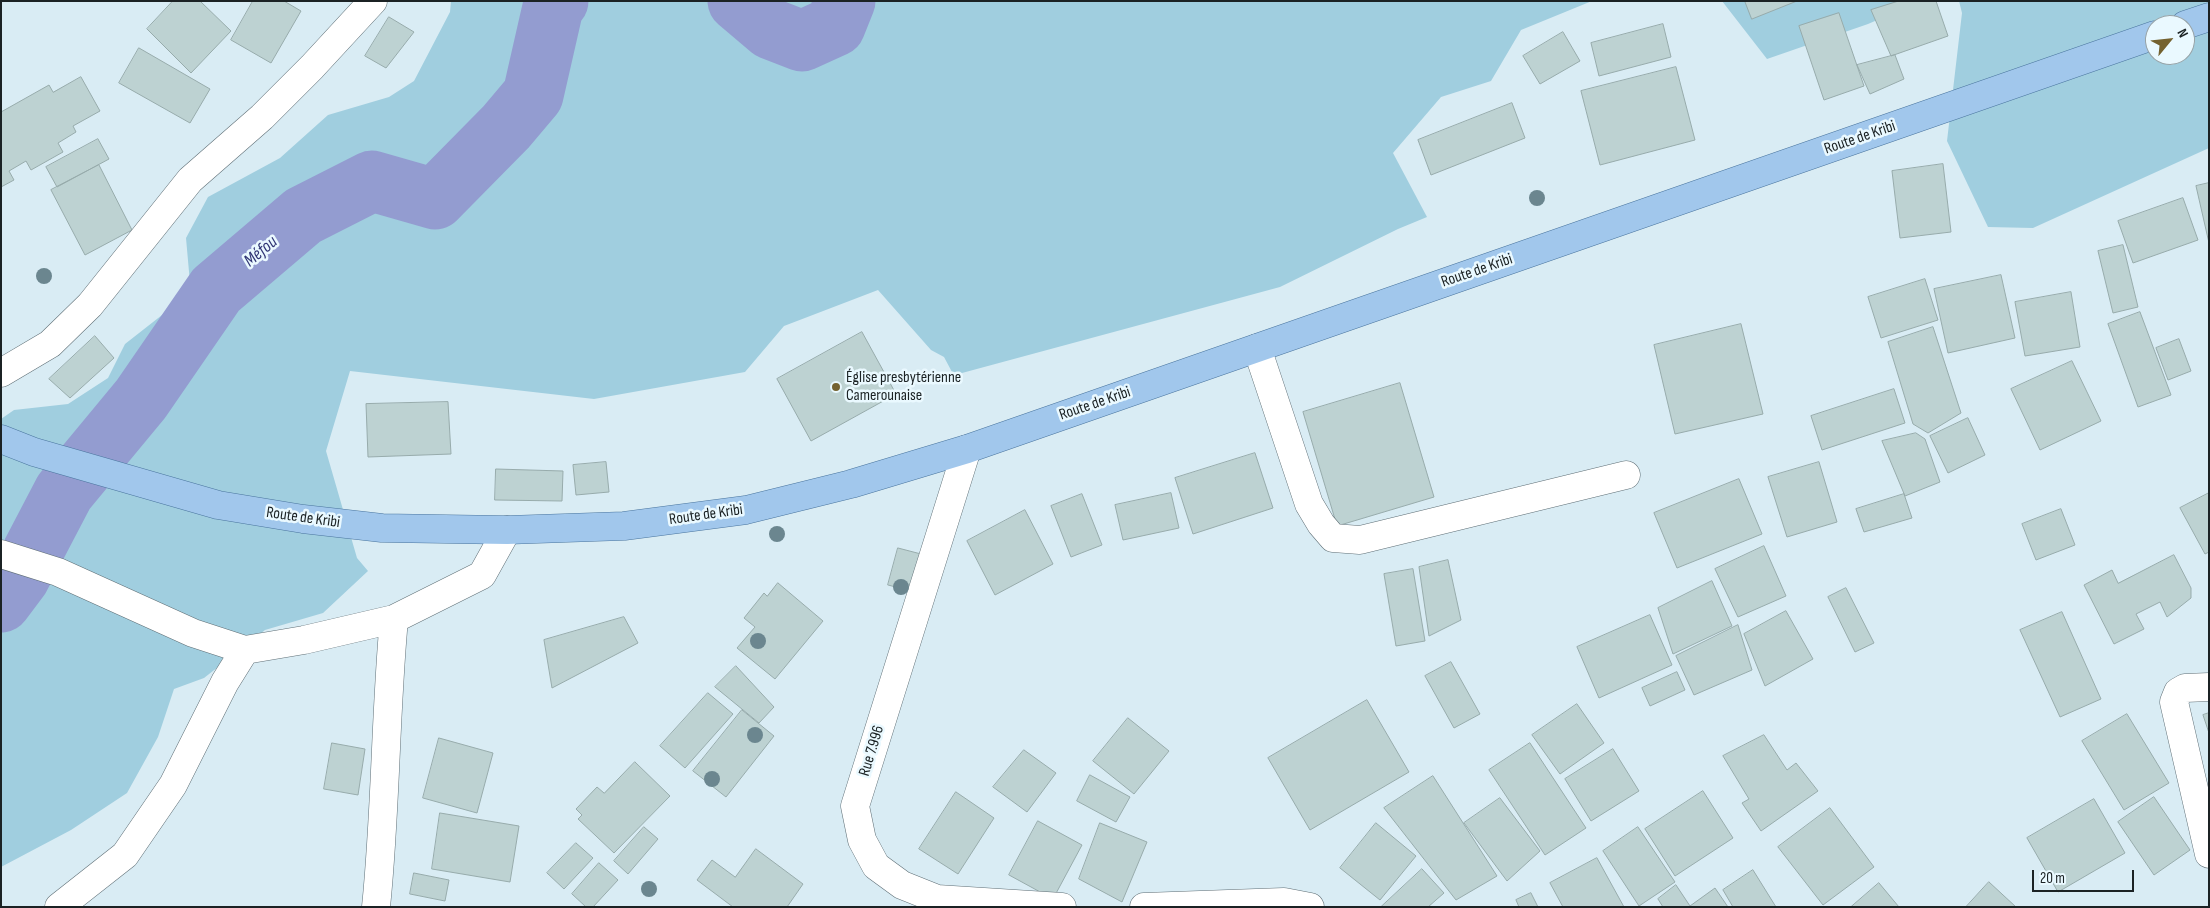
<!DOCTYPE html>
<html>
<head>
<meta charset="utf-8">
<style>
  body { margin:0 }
  #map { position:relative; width:2210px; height:908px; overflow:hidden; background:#d9ecf4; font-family:"Sofia Sans Condensed",sans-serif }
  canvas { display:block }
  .frame { position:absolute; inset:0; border:2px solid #1b2224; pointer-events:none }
  .north { position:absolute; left:2145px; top:15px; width:50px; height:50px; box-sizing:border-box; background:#eaf9ff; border:1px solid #97a3a7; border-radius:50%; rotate:62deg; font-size:14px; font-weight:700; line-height:20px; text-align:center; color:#1b2224 }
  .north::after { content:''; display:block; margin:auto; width:18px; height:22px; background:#746230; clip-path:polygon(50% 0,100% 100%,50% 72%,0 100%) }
  .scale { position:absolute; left:2032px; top:870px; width:102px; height:22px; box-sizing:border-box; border:2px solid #1b2224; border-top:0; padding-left:6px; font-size:15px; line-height:18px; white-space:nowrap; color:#1b2224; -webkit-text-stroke:4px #eaf9ff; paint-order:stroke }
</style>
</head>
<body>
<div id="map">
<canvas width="2210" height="908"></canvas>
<div class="frame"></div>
<div class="north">N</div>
<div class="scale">20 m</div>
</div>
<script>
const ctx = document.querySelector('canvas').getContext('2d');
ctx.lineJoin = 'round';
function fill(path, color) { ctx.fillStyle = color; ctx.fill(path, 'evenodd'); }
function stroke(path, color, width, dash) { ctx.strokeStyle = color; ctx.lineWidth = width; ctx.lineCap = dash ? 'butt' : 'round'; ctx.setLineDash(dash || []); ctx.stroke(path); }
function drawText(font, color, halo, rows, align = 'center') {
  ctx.font = font + ' "Sofia Sans Condensed",sans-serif'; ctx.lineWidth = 5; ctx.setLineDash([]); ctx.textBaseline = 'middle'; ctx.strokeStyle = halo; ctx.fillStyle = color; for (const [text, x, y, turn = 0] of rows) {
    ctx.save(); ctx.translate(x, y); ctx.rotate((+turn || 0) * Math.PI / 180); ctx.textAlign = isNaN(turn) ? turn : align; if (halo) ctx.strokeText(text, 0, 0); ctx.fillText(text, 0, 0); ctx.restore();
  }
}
fill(new Path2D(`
  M451 1H1592L1521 30 1491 81 1441 97 1393 153 1427 217 1398 229 1280 287 962 373 952 372 944 357 931 350 878 290 784 326 745 372 594 399 350 371 326 451 357 558 368 571 323 613 265 630 204 678 174 689 158 737 127 793 71 830 1 867V419L14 410 68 404 108 378 125 344 185 297 190 283 186 238 208 197 280 158 328 115 389 97 414 81 450 12Z
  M1722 1H1921L1868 24 1767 59Z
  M1959 1H2209V148L2033 228 1988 227 1947 141 1962 13ZM2155 25H2185V55H2155Z`), '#a0cedf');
stroke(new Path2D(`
  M738 1 771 29 802 41 835 26 845 1
  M1 602 19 578 64 492 141 399 216 290 303 216 372 181 435 199 506 127 533 95 554 3 558 1`), '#939cd0', 61);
const building = new Path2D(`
  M173 1H200L231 31 191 73 147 29Z
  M253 1H284L301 11 271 63 231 40Z
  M1745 1H1797L1752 19Z
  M1899 1H1936L1948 36 1891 56 1871 10Z
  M1839 13 1864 86 1824 100 1799 26Z
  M389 17 414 32 386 68 365 56Z
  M1663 24 1671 57 1599 76 1591 43Z
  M1563 32 1580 61 1540 84 1523 56Z
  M139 48 210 89 190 123 119 83Z
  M1895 55 1904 79 1870 94 1857 65Z
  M1676 67 1695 140 1600 165 1581 91Z
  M81 77 100 111 73 126 76 132 58 143 63 152 31 170 26 161 9 171 14 180 1 187V112L49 85 53 92Z
  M1512 103 1525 138 1431 175 1418 140Z
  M98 139 109 159 57 187 46 167Z
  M1943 164 1951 232 1900 238 1892 171Z
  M99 165 132 230 85 255 51 190Z
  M2209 183V243L2196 186Z
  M2183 198 2198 240 2133 263 2118 221Z
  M2123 245 2138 307 2113 313 2098 251Z
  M2001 275 2015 338 1948 353 1934 289Z
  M1925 279 1938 320 1881 338 1868 297Z
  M2071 292 2080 347 2025 356 2015 302Z
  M2140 312 2171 395 2138 407 2108 324Z
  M1741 324 1763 414 1675 434 1654 345Z
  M1933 327 1961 413 1928 433 1913 424 1888 342Z
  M862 332 896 394 811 441 777 379Z
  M95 336 114 358 70 398 49 379Z
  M2179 339 2191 371 2168 380 2156 348Z
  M2072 361 2101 421 2040 450 2011 389Z
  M1400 383 1434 497 1337 526 1303 412Z
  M1894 389 1905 423 1822 450 1811 416Z
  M448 402 451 454 368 457 366 404Z
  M1968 418 1985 455 1948 473 1930 436Z
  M1916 433 1925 439 1940 482 1905 496 1882 441Z
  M1255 453 1273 508 1193 534 1175 478Z
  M606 462 609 492 576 495 573 465Z
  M1819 462 1837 522 1787 537 1768 477Z
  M496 469 563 471 562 501 495 500Z
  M1739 479 1762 534 1677 568 1654 513Z
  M1171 493 1179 528 1123 540 1115 505Z
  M2209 493V552L2205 554 2180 508Z
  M1082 494 1102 545 1071 557 1051 506Z
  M1904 494 1912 518 1864 532 1856 509Z
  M2061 509 2075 545 2036 560 2022 524Z
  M1025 510 1053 564 995 595 967 541Z
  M1764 546 1786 596 1738 617 1715 569Z
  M898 548 921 554 911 591 888 585Z
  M2174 555 2191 588V598L2167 617 2160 602 2136 614 2144 629 2114 644 2084 585 2112 570 2118 583Z
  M1448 560 1461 620 1429 636 1419 567Z
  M1413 569 1425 641 1396 646 1384 574Z
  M1712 581 1732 626 1673 654 1658 608Z
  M778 583 823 621 775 679 737 648 755 627 744 618 764 593 767 596Z
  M1846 588 1874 643 1855 652 1828 597Z
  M1786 611 1813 659 1765 686 1744 634Z
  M2062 612 2101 699 2060 717 2020 630Z
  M1650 615 1672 665 1599 698 1577 647Z
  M624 617 638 643 552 688 544 640Z
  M1738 625 1752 670 1694 695 1676 656Z
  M1451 662 1480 714 1454 728 1425 676Z
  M736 666 774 707 759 723 715 687Z
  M1677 672 1685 690 1650 706 1642 688Z
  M708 693 733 714 685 768 660 746Z
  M1367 700 1409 772 1310 830 1268 758Z
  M1577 704 1604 743 1560 774 1532 735Z
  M742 710 774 736 726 797 693 771Z
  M2209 713V733L2203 715Z
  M2127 714 2169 783 2124 810 2082 741Z
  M1128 718 1169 751 1134 794 1093 761Z
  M1764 735 1787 770 1796 763 1818 791 1761 831 1742 803 1749 799 1723 756Z
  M439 738 493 753 477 813 423 798Z
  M332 743 365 749 358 795 324 789Z
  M1530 743 1586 828 1545 855 1489 770Z
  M1613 749 1639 791 1591 821 1565 779Z
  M1024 750 1056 773 1027 812 993 787Z
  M635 762 670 796 614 853 578 819 582 815 576 809 597 787 604 793Z
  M1090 775 1130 797 1116 822 1077 801Z
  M1433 776 1497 876 1456 900 1384 808Z
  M1703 791 1733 838 1675 876 1645 829Z
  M956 792 994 818 958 874 919 849Z
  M2154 797 2190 850 2154 875 2118 822Z
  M1500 798 1540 851 1507 881 1464 823Z
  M2094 799 2125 853 2058 892 2027 838Z
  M1830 808 1874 867 1823 905 1778 847Z
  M440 813 519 826 510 882 432 869Z
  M1038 821 1082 845 1053 899 1009 875Z
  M1100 823 1147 842 1122 902 1079 879Z
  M1376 823 1416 856 1380 900 1340 868Z
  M644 827 658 839 628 874 614 861Z
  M1638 827 1675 882 1639 906 1603 851Z
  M576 843 593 858 564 889 547 873Z
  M756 849 803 884 787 907H733L697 880 712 860 735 877Z
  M1597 858 1624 907H1563L1550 883Z
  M599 863 618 880 593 907H586L572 894Z
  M1422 869 1444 893 1428 907H1381Z
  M1753 870 1776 907H1733L1723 890Z
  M414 873 449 880 445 901 410 894Z
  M1989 882 2016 907H1966Z
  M1879 883 1899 907H1851Z
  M1676 885 1690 906 1715 888 1728 907H1663L1658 899Z
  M1531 893 1538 907H1519L1516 900Z`);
fill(building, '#bdd2d2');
stroke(building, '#97abab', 1);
const minor = new Path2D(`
  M1257 348 1309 504 1321 524 1333 538 1360 540 1626 475
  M1 373 50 344 90 305 190 180 262 117 312 67 373 1
  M967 449 855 806 862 840 876 866 902 885 937 899 1062 907
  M1 554 58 572 193 633 245 650 304 640 394 619 482 575 507 530
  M2209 687 2185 688 2178 692 2174 702 2209 854
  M59 907 125 855 173 785 225 682 245 650
  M376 907C386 811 385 715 394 619
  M1144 907 1284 902 1310 907`);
const major = new Path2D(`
  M2185 25 2209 17
  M1 439 34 452 218 505 303 519 382 528 507 530 624 526 746 510 851 484 967 449 2155 35`);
stroke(minor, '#5f6f76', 29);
stroke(major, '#4a759e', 29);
stroke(minor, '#fff', 28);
stroke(major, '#a1c7ec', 28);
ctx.fillStyle = '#6b868f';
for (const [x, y] of [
  [1537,198],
  [44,276],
  [777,534],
  [901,587],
  [758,641],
  [755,735],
  [712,779],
  [649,889]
]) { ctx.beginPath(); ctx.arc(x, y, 8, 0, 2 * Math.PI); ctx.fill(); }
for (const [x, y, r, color] of [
  [836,387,5,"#746230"]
]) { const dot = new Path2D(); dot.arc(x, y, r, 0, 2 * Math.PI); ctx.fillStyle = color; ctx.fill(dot); stroke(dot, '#eaf9ff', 2); }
drawText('16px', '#1b2224', '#eaf9ff', [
  ["Route de Kribi",1860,138,-19],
  ["Route de Kribi",1477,271,-19],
  ["Route de Kribi",1095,404,-19],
  ["Route de Kribi",706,515,-8],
  ["Route de Kribi",303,518,8],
  ["Rue 7.996",872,751,-73]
]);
drawText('16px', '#1b2224', '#eaf9ff', [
  ["Église presbytérienne",846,378],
  ["Camerounaise",846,396]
], 'left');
drawText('italic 18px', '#303574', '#eaf9ff', [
  ["Méfou",261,252,-40]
]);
</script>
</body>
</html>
